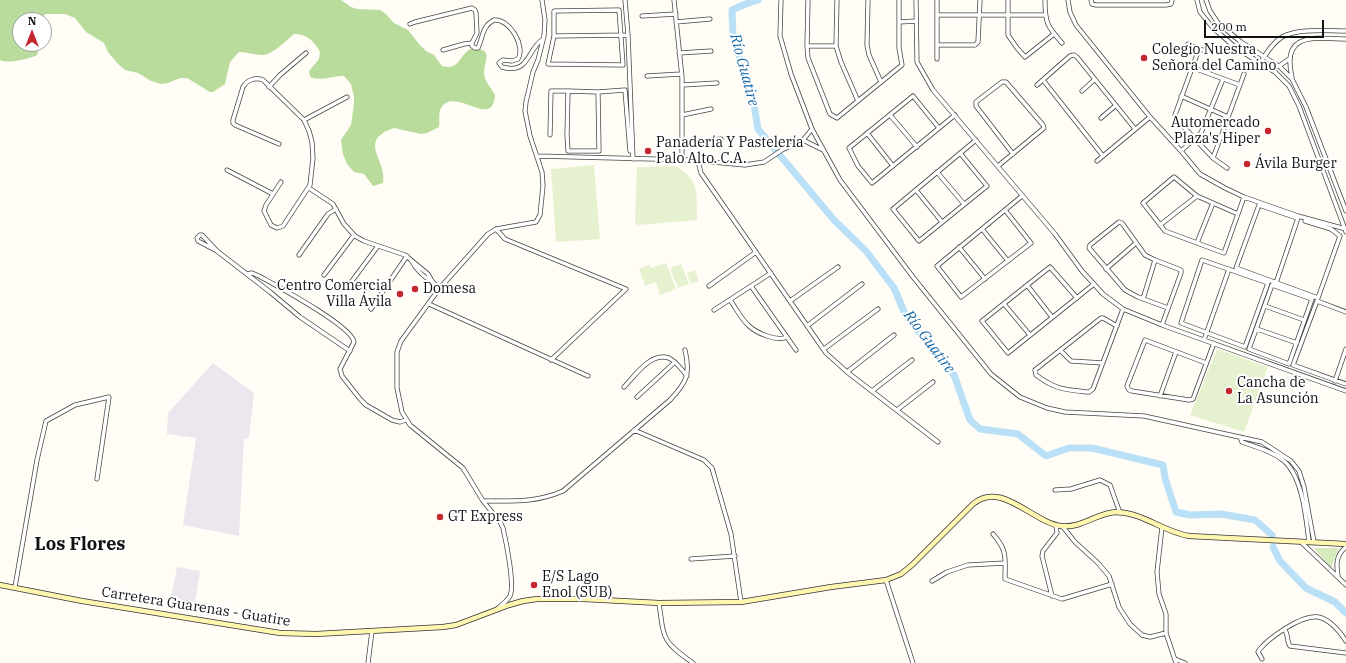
<!DOCTYPE html>
<html>
<head>
<meta charset="utf-8">
<style>
  body { margin:0 }
  #map { position:relative; width:1346px; height:663px; overflow:hidden; background:#fffdf5; font-family:"IBM Plex Serif",serif }
  canvas { display:block }
  .north { position:absolute; left:12px; top:12px; width:40px; height:40px; box-sizing:border-box; background:#fff; border:1px solid #a0a0a0; border-radius:50%; rotate:0deg; font-size:11px; font-weight:700; line-height:16px; text-align:center; color:#111 }
  .north::after { content:''; display:block; margin:auto; width:14px; height:18px; background:#c4262e; clip-path:polygon(50% 0,100% 100%,50% 72%,0 100%) }
  .scale { position:absolute; left:1204px; top:20px; width:120px; height:18px; box-sizing:border-box; border:2px solid #111; border-top:0; padding-left:5px; font-size:12px; line-height:14px; white-space:nowrap; color:#111; -webkit-text-stroke:3px #fff; paint-order:stroke }
</style>
</head>
<body>
<div id="map">
<canvas width="1346" height="663"></canvas>
<div class="north">N</div>
<div class="scale">200 m</div>
</div>
<script>
const ctx = document.querySelector('canvas').getContext('2d');
ctx.lineJoin = 'round';
function fill(path, color) { ctx.fillStyle = color; ctx.fill(path, 'evenodd'); }
function stroke(path, color, width, dash) { ctx.strokeStyle = color; ctx.lineWidth = width; ctx.lineCap = dash ? 'butt' : 'round'; ctx.setLineDash(dash || []); ctx.stroke(path); }
function drawText(font, color, halo, rows, align = 'center') {
  ctx.font = font + ' "IBM Plex Serif",serif'; ctx.lineWidth = 4; ctx.setLineDash([]); ctx.textBaseline = 'middle'; ctx.strokeStyle = halo; ctx.fillStyle = color; for (const [text, x, y, turn = 0] of rows) {
    ctx.save(); ctx.translate(x, y); ctx.rotate((+turn || 0) * Math.PI / 180); ctx.textAlign = isNaN(turn) ? turn : align; if (halo) ctx.strokeText(text, 0, 0); ctx.fillText(text, 0, 0); ctx.restore();
  }
}
fill(new Path2D(`
  M213 363 254 393 249 438 244 439 239 536 183 525 196 438 167 434 168 413Z
  M177 567 200 571 194 608 170 603Z`), '#eee6ef');
fill(new Path2D(`
  M1314 548H1339L1331 568Z`), '#d5ebbd');
fill(new Path2D(`
  M0 0H341L351 7 357 9 380 10 386 14 394 23 408 30 419 44 426 51 434 55 442 66C459 71 459 56 470 49 499 47 480 65 485 78 487 84 492 89 495 95 493 131 455 85 441 108 438 114 440 121 439 127L427 133 421 134 394 128C356 141 388 160 383 183L373 186 364 174 354 172 347 164 343 154 341 140 351 125 354 103V97L351 84 344 76C331 75 324 82 310 77L309 71 319 59 320 52C314 41 307 34 294 34 287 40 271 56 262 55 254 55 247 52 239 52L230 62 225 84 213 92H210L187 78H180L168 83 161 84 151 81 138 73 125 70 118 64 108 52 104 43 86 32 75 18 65 14H45L40 20H20V44H37L38 53 36 56C25 59 11 64 0 60Z`), '#b9dc9c');
fill(new Path2D(`
  M594 165 600 239 556 242 551 169Z
  M676 166C701 182 696 192 697 220L638 225 636 224 635 220 637 167Z
  M666 263 676 289 660 295 656 282 645 286 639 269 649 265 651 268Z
  M681 264 689 284 678 288 670 268Z
  M695 270 699 281 691 284 687 273Z
  M1217 349 1268 367 1244 432 1190 415Z`), '#e6f2cf');
stroke(new Path2D(`
  M758 0 743 5 732 10 733 37 752 93 758 129 834 220 866 251 894 288 906 316 954 375 970 420 980 429 1018 434 1046 456 1069 448H1092L1163 465 1165 478 1176 512 1190 515 1221 514 1255 520 1272 535
  M1273 547 1280 561 1306 588 1335 602 1346 613`), '#b9e0f7', 7);
const minor = new Path2D(`
  M625 0 628 35 633 159
  M674 0 682 77V160
  M781 0 780 36 791 74 812 129 840 180 913 277 991 374 1020 397 1047 408 1065 412 1144 416 1262 442 1291 461 1299 471 1304 487 1314 542
  M808 0 807 46 808 58 830 114 837 118 902 65 899 48V0
  M837 0 836 46 841 62 858 101
  M868 0 867 45 869 55 881 82
  M916 0 917 62 933 90 1055 234 1082 271 1103 294 1123 309 1162 325 1346 391
  M937 0V59
  M1008 0V35L1017 48 1025 57 1054 34
  M1045 0C1045 23 1047 26 1062 43
  M1068 0 1070 12 1076 25 1150 117 1181 151 1200 174 1225 188 1244 197 1298 216 1346 229
  M1091 0 1092 4 1096 5H1166L1171 4 1172 0
  M1197 0 1200 12 1213 28 1236 48 1275 72 1289 86 1299 106 1346 232
  M1206 0 1210 11 1218 23 1241 42 1280 67 1292 79 1306 107 1346 211
  M619 10 623 65 548 64 554 36V11Z
  M937 15H1045
  M642 16 676 14
  M676 22 710 19
  M899 22 916 21
  M410 24 415 22 472 8 475 10 476 13 477 33 472 43
  M554 36 628 35
  M472 43V46L475 48H478C483 37 482 26 494 20 509 18 526 46 518 59L512 61 503 60 499 63 502 67C530 75 527 49 543 39
  M1188 44 1205 51
  M937 45H975L978 42 980 0
  M807 46H836
  M1199 49 1175 115 1178 121 1213 158 1227 168
  M443 50 464 44 472 43
  M679 53 711 51
  M1260 63C1266 54 1272 43 1282 37 1298 28 1327 31 1346 31
  M1191 67 1240 85
  M1269 68 1279 66 1289 59
  M647 76 681 74
  M1292 77C1281 32 1314 38 1346 39
  M1043 80 1103 156
  M682 85 717 83
  M1037 85 1070 56 1074 55 1077 57 1135 129
  M269 87 280 75 306 53
  M568 91 598 92
  M1082 91 1094 80
  M1181 96 1228 117
  M682 115 711 109
  M890 115 917 147
  M1101 118 1115 106
  M304 120 347 97
  M939 128 913 96 849 148 858 166 872 183 955 115
  M867 133 893 166
  M550 135 551 91H568L567 135 568 151H599L598 92 625 90 630 151
  M803 140 823 150
  M682 143 721 139
  M279 144 235 125 233 123V120L243 87C247 80 255 77 263 80L304 120 309 131 312 142 313 158 310 185 283 226 277 228 271 225 264 211 266 205 281 182
  M1181 151 1201 133 1223 79
  M960 153 987 186 919 241 893 209 976 140
  M537 156 691 160 745 165 764 162 782 150 803 140 812 129
  M1213 158 1244 74
  M698 161 701 173 826 353 847 372 938 442
  M1097 161 1150 117
  M998 166 1044 128 1043 125 1006 82H1002L976 102V106L1013 154
  M227 170 273 194
  M937 172 964 204
  M309 188 333 204 344 224 355 236 364 241 405 255 428 274 432 281 439 289
  M916 190 942 222
  M1005 210 1031 243 961 297 937 266 1022 196
  M1238 214 1197 196 1174 177 1143 203 1165 231 1224 253 1244 197
  M1297 218 1259 205 1236 268 1318 298 1340 236 1331 229 1305 221
  M1160 225 1197 196
  M496 229 505 239 626 289 551 360
  M982 229 1008 261
  M1197 243 1213 203
  M959 247 985 279
  M217 251 198 241 197 238 200 235H202L217 251 270 292 300 317 350 351
  M299 255 328 214 336 209
  M411 260C415 268 424 278 432 281
  M1202 260 1268 283 1245 347 1181 323Z
  M1106 269 1136 243
  M247 274 252 273 259 276C275 285 352 326 354 342L340 369 342 376 360 399 366 405 392 420 400 422 406 420
  M324 275 354 235
  M1276 283 1298 218
  M1027 285 1052 317
  M1272 285 1312 299 1289 364 1249 349Z
  M709 286 756 252
  M751 286 796 350
  M346 289 378 246
  M1077 298 1050 267 982 321 1008 353 1094 284
  M1143 299 1155 260
  M730 300C736 308 741 319 749 326 757 333 776 342 787 337
  M790 301 838 267
  M429 304 588 376
  M1004 304 1030 335
  M1265 306 1304 320
  M371 309 407 256
  M714 310 771 273
  M1346 312 1317 301 1293 365 1346 384
  M1162 325 1181 273V270L1155 260 1145 255 1122 223 1119 222 1090 245 1089 248 1125 290 1138 297 1168 308
  M807 326 862 284
  M1117 326 1103 318H1101L1035 370 1036 375C1056 390 1066 390 1089 392L1093 389 1123 309
  M1257 329 1297 343
  M1204 340 1229 269
  M824 349 878 309
  M1060 350 1071 361 1103 363
  M1206 363 1145 340 1127 386 1129 390 1132 391 1189 400 1193 399 1214 343
  M847 372 894 335
  M1335 381 1346 349
  M624 387C635 376 650 352 669 358 676 361 682 370 687 376
  M872 391 912 360
  M1160 396 1176 352
  M637 397 675 362
  M897 410 933 382
  M634 430 704 460 712 468 731 534 741 602
  M1240 437 1242 442C1256 447 1272 451 1284 461 1303 478 1306 518 1309 542
  M1055 490 1071 489 1100 480 1110 485 1120 513
  M483 501C513 501 535 503 563 491L670 400C686 383 691 375 685 350
  M1063 527 1075 542 1098 563 1109 576 1119 607 1130 624 1142 635 1150 637 1166 633
  M1162 527 1157 572 1159 594 1166 614V633L1176 663
  M993 534C1008 551 1005 558 1005 579L1062 599 1112 584
  M1301 542 1346 585
  M691 559 735 556
  M1338 576C1336 564 1336 555 1346 547
  M886 580 913 663
  M932 581 947 572 968 565 1005 563
  M15 587 37 460 46 421 75 405 109 397 97 479
  M1052 596 1042 556 1043 551 1057 533 1056 525
  M659 603C664 640 662 641 693 663
  M497 609C502 605 507 601 510 596 515 585 506 541 503 528L500 522 483 501 463 468 410 425 402 412 397 388V352L401 341 439 289 488 234 496 229 536 222 540 215 543 186 542 172 530 136 525 111 526 102 533 72 538 60 544 36 545 20 542 0
  M1284 629C1289 634 1286 641 1290 646L1346 653
  M1175 659 1185 663
  M1262 659 1258 652 1259 650C1270 637 1301 615 1318 617 1330 619 1340 632 1346 641
  M368 663 372 631`);
const secondary = new Path2D(`
  M0 585 82 601 280 633 316 634 443 627 456 625 509 605 523 601 537 599H584L659 603 741 602 831 587 886 580 901 574 912 565 973 504C1001 480 1032 522 1061 526 1081 529 1098 512 1117 512 1143 513 1164 532 1189 536L1346 544`);
stroke(minor, '#444', 5);
stroke(secondary, '#333', 6);
stroke(minor, '#fff', 3.5);
stroke(secondary, '#fff6b0', 4.5);
for (const [x, y, r, color] of [
  [1144,58,4,"#c4262e"],
  [1268,131,4,"#c4262e"],
  [648,151,4,"#c4262e"],
  [1247,164,4,"#c4262e"],
  [415,289,4,"#c4262e"],
  [400,294,4,"#c4262e"],
  [1229,391,4,"#c4262e"],
  [440,517,4,"#c4262e"],
  [534,585,4,"#c4262e"]
]) { const dot = new Path2D(); dot.arc(x, y, r, 0, 2 * Math.PI); ctx.fillStyle = color; ctx.fill(dot); stroke(dot, '#fff', 1.5); }
drawText('14px', '#111', '#fff', [
  ["Colegio Nuestra",1152,50],
  ["Señora del Camino",1152,66],
  ["Automercado",1260,123,"right"],
  ["Plaza's Hiper",1260,139,"right"],
  ["Panadería Y Pastelería",656,143],
  ["Palo Alto. C.A.",656,159],
  ["Ávila Burger",1255,164],
  ["Centro Comercial",392,286,"right"],
  ["Villa Ávila",392,302,"right"],
  ["Domesa",423,289],
  ["Cancha de",1237,383],
  ["La Asunción",1237,399],
  ["GT Express",448,517],
  ["E/S Lago",542,577],
  ["Enol (SUB)",542,593]
], 'left');
drawText('14px', '#111', '#fff', [
  ["Carretera Guarenas - Guatire",196,607,9]
]);
drawText('italic 15px', '#1768a6', '#fff', [
  ["Río Guatire",744,70,75],
  ["Río Guatire",929,342,53]
]);
drawText('bold 18px', '#111', '#fff', [
  ["Los Flores",80,545]
]);
</script>
</body>
</html>
